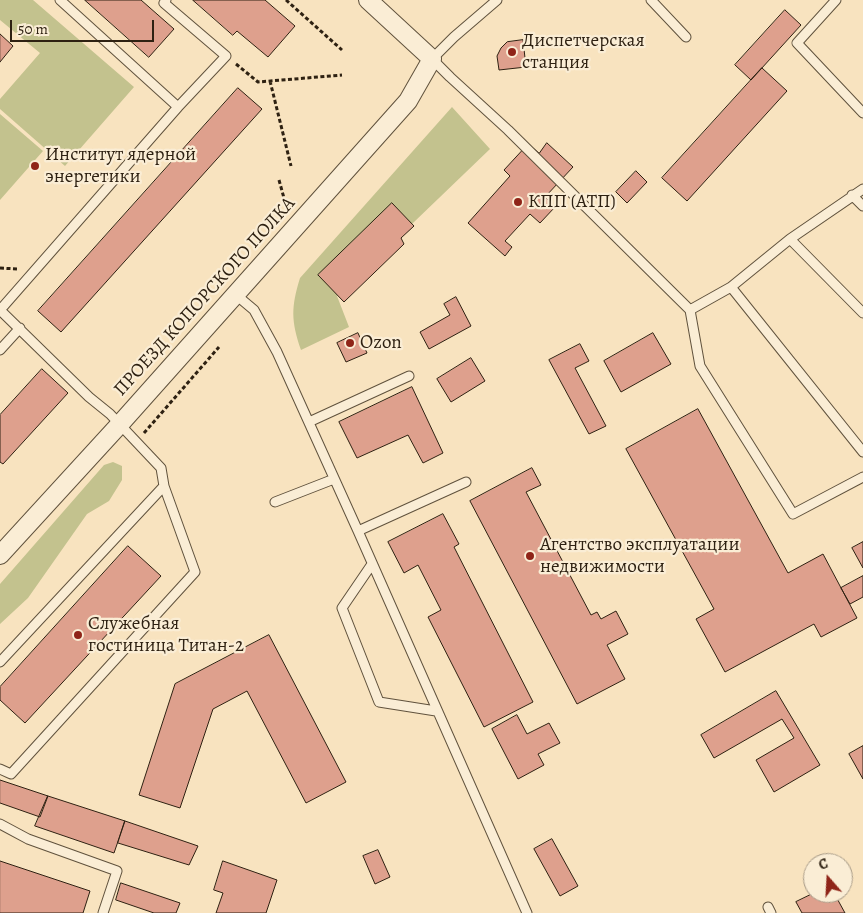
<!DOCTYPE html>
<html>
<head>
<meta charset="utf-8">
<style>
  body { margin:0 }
  #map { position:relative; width:863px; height:913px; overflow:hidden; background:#f8e3bf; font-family:Alegreya,serif }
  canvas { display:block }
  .north { position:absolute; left:803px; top:853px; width:50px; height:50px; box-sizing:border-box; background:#faedd5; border:1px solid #a89b87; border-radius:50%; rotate:341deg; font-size:14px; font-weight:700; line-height:20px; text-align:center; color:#2e2112 }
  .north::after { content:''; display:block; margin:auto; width:18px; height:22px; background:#8f2418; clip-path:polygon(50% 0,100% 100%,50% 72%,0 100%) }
  .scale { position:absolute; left:10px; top:20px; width:144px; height:22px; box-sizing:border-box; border:2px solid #2e2112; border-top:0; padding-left:6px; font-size:15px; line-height:18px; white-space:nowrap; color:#2e2112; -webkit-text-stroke:4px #faedd5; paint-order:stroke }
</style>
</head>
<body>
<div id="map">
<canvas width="863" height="913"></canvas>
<div class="north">С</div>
<div class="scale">50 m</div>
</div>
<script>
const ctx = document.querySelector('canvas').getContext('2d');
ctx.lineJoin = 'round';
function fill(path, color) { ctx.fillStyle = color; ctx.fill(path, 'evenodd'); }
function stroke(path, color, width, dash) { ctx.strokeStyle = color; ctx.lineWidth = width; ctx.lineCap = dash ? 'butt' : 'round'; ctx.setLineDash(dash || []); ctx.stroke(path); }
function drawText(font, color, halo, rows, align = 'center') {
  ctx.font = font + ' Alegreya,serif'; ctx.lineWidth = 4.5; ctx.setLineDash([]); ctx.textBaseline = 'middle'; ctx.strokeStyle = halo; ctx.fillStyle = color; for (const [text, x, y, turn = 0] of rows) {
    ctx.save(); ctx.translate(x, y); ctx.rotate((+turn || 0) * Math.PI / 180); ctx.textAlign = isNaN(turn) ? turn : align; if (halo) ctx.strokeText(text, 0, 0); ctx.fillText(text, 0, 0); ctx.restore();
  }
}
fill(new Path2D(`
  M0 0H33L134 87 65 166 0 109V99L40 53 0 20Z
  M452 107 490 149 337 296 349 327 301 350C291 321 291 307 300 278Z
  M0 114 43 151 0 200Z
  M113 462 122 466V480L109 501 87 514 28 598 0 624V584L104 465Z`), '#c3c28e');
const building = new Path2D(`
  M85 0H141L174 29 149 57Z
  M193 0H265L295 26 268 57 237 31 233 35Z
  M785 10 801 25 751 80 735 65Z
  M0 34 13 46 0 62Z
  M523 40 526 67 499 70 497 56 501 48 507 42Z
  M762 68 787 91 687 201 662 178Z
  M238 88 262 109 61 332 38 311Z
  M547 143 573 167 545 197 555 207 540 223 530 214 505 241 512 247 505 256 468 223 510 176 504 170 528 144 539 153Z
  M636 171 647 182 627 203 616 192Z
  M392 203 414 226 401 238 404 244 344 302 318 275Z
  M456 297 471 326 429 349 420 332 450 315 444 304Z
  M358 333 367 353 346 362 337 343Z
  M653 333 671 364 621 392 604 361Z
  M580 344 589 361 575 368 606 426 589 434 549 360Z
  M471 358 485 381 451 402 437 379Z
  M42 369 68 393 3 464 0 462V415Z
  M412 387 443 453 423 463 408 435 357 458 339 422Z
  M698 409 788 573 823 554 857 618 821 637 814 624 725 672 696 619 714 609 626 449Z
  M532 468 541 485 526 492 591 615 597 612 601 619 616 611 628 634 607 645 625 679 577 704 470 501Z
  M443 514 459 544 454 547 533 702 484 727 428 617 441 610 418 565 404 573 388 542Z
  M863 542V568L852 548Z
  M128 546 161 576 25 723 0 700V687Z
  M863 576V597L850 604 841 588Z
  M269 635 346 782 306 803 247 691 213 709 180 808 139 795 175 684Z
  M776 691 820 765 774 792 756 760 794 738 782 719 714 758 701 735Z
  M517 715 527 734 549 723 560 743 538 754 544 765 518 779 492 729Z
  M863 746V779L849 754Z
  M0 780 48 796 40 817 0 803Z
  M48 796 125 821 114 853 35 826Z
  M125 821 198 846 189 865 118 843Z
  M552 839 578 886 560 896 534 849Z
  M378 850 390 877 375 884 363 856Z
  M0 861 90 891 83 913H0Z
  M223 861 277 880 266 913H216L223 893 214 890Z
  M121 883 180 903 176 913H154L116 900Z
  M814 893H834L845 913H802L796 902Z`);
fill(building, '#dea08d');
stroke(building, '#2e2112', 1);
const service = new Path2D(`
  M166 0 164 3 226 56 178 107
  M497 0 454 37 432 59 450 77 508 130 690 310 731 287 790 239 863 189
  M651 0 686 37
  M836 0 797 43 863 113
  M852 195 863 206
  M790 239 863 313
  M731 287 863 452
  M235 294 254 310 277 352 358 531 527 913
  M0 310 89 397 110 414 161 468 164 486 195 572 11 774 0 769
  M0 310 178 107 60 0
  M690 310 700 366 793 514 863 477
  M0 350 20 328
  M309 422 409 376
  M275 502 334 479
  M358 531 466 482
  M372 564 342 608 379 702 436 711
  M0 662 164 486
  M0 824 28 839 117 871 103 913
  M768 907 771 913`);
const minor = new Path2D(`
  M0 555 120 424 408 101 432 59 368 0`);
stroke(service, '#60523d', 11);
stroke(minor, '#60523d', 20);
stroke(new Path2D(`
  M286 0 342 50
  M236 64 258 82 342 75
  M270 81 291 166
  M279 180 287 209
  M0 268 17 269
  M144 433 219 347`), '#2e2112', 3, [4, 2.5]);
stroke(service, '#faedd5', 9);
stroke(minor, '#faedd5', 18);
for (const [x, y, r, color] of [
  [512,52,5,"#8f2418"],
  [35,166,5,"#8f2418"],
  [518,202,5,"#8f2418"],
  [350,343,5,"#8f2418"],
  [530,556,5,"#8f2418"],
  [78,635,5,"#8f2418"]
]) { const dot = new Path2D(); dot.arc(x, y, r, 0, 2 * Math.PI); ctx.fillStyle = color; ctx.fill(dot); stroke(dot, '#faedd5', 2); }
drawText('19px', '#2e2112', '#faedd5', [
  ["Диспетчерская",522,41],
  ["станция",522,63],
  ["Институт ядерной",45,155],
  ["энергетики",45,177],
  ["КПП (АТП)",528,202],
  ["Ozon",360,343],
  ["Агентство эксплуатации",540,545],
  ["недвижимости",540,567],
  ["Служебная",88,624],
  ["гостиница Титан-2",88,646]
], 'left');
drawText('19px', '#2e2112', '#faedd5', [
  ["ПРОЕЗД КОПОРСКОГО ПОЛКА",205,297,-48]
]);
</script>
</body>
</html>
